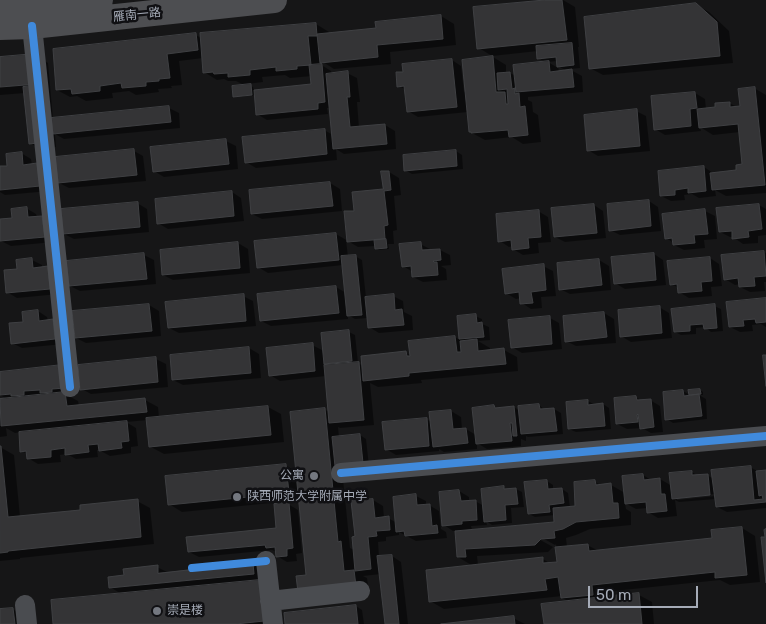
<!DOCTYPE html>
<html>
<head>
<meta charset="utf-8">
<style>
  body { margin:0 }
  #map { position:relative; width:766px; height:624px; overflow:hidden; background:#161617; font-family:Rubik,sans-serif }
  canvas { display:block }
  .scale { position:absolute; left:588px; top:586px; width:110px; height:22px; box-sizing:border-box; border:2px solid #a6acb8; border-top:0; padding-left:6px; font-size:15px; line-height:18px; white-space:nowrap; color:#a6acb8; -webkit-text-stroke:4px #101013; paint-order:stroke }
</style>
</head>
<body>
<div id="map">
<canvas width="766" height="624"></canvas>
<div class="scale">50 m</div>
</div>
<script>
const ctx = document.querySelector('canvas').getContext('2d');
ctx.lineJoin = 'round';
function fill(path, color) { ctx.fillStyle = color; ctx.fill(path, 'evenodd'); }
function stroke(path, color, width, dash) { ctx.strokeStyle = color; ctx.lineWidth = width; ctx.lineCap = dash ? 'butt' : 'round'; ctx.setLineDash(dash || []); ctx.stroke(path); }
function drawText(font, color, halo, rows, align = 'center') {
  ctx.font = font + ' Rubik,"Noto Sans SC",sans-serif'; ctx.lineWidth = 5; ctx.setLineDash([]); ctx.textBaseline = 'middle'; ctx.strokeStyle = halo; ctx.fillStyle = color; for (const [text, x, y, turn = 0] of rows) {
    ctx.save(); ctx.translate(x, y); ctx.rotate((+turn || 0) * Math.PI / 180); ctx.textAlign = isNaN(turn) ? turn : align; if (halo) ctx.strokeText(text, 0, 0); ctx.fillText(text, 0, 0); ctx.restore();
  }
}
fill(new Path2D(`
  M558 0H563L575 7 579 47H578L580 68 569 69 582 76 583 92 528 97V100L532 102 533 112 538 115 541 142 523 144 512 137 485 140 472 133 468 112 418 117 408 111 406 90 399 86 452 60 461 66 464 92 466 91 493 57 506 65V73H510L516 76 546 63 539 58 538 51 492 56 479 48ZM557 61 558 68 548 62ZM558 66 567 71 559 72Z
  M696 5 709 12 729 31 733 63 603 75 590 68Z
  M441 16 454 24 456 45 390 52 391 64 334 69 323 62V66L331 71 332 74 347 73 357 78 360 102H357L359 128 385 125 395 131 396 149 344 154 336 149 337 160 256 168 246 162 324 130 333 135 330 108H327L328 114 267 120 257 114 256 95 237 97 234 96 246 86 236 81H228L224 79 217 80 204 72 203 58 179 61 182 85 171 86 172 88 158 89 159 92 136 95 129 91 112 93 113 98 86 101 77 96 70 97 57 90 196 35 201 38 316 24 329 32V34L377 30ZM285 75 290 78 312 76 313 85 254 91 253 87 247 84 263 82 262 77Z
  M35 55 48 63 53 119 169 108 179 113 180 128 64 139 55 134 56 147 40 149 30 143 25 93 0 95V59Z
  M754 88 766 95V193L726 196 715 190 716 196 699 198 692 194 684 195 685 200 671 201 661 196 704 167 713 173 738 171 743 166 740 132 713 135 700 127 701 131 665 135 655 129 695 93 705 99 706 109 717 108 729 103 737 107H741Z
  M636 111 646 116 650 151 598 156 588 150Z
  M226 141 236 146 238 169 164 177 154 171Z
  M134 151 143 156 146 181 69 188 59 183Z
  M456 151 462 155 463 169 412 174 405 170Z
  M21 153 31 159 32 165 49 191 5 195 0 192V168L8 167Z
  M389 172 399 178 401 195 394 196 397 230 393 231 394 244H388L389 249 379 250 376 248V246L358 247 346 240 348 257 355 256 362 260 366 298 393 296 403 301 404 312 412 316 413 330 379 333 369 327 368 318 355 319 348 315V319L271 326 261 321 336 287 346 293 343 265 268 273 258 267 256 242 336 234 348 241 355 212 384 191Z
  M330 183 340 189 342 211 262 219 252 214 250 191Z
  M232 192 241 198 244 221 168 229 158 223Z
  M649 201 658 207 661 231 620 235 610 230Z
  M137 203 147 209 149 232 74 239 64 234Z
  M594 205 603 211 606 238 565 242 555 237Z
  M759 205 766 209V235L758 236V243L743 244 733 237H730L720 232 718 209Z
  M26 208 36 214 37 217 54 242 11 246 1 241 0 220 13 219Z
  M538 211 548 217 551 242 538 243 539 253 523 255 513 249V246L509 247 500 241Z
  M705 211 715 216 717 239 704 240 705 248 684 250 674 245V243L666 238Z
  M238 243 248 249 250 273 173 280 163 275Z
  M420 244 430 249V251L440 250 450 255 451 265 441 266 446 269 447 280 423 282 413 277V272L403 266Z
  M764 252 766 253V282H764L765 291 750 292 740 287V284L735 285 725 279Z
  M654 254 663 260 666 285 625 289 615 283Z
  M144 255 154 260 156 284 80 291 70 286Z
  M710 258 719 264 722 286 711 287 712 296 689 298 679 292V288L671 284Z
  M32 260 42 265V268L59 294 17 298 7 292 18 270Z
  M599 260 609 266 611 290 570 294 560 289Z
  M543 266 553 271 556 296 541 297 542 308 531 309 522 303 521 298 516 299 506 293Z
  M243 296 253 301 256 326 179 333 169 328Z
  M766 300V327L761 324 752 325 753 331 740 332 730 327Z
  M149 305 159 311 161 336 86 343 76 338Z
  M714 306 721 309 723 331 711 332 705 327 696 328V334L681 335 675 332Z
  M659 307 669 313 672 338 631 342 621 336Z
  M38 311 47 317 48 321 64 344 22 348 12 343 25 323Z
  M604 313 614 319 616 343 576 346 566 341Z
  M475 316 482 319V324L489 327 490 340 478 341 490 348V351L504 350 517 357 518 371 421 380 422 383 378 387 370 383 374 425 340 428 338 427 339 437 360 435 366 439 369 466 342 469 350 548 354 550 356 538 373 500 383 506 384 518H388L397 523 416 496 426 501V506L429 505 439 511 441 529 446 532 447 538 416 541 399 532V535L386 537V541L378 542 379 557 392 556 401 562 408 624H386L381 574 363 576 367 578 369 593 307 576 300 500 182 512 169 504 285 465 297 472 324 409 329 412 326 376 280 381 270 375 312 345 324 351 349 332 355 335 358 363 363 366 406 353 411 356 410 342 455 337 460 340 458 317ZM323 362 331 366 324 367Z
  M550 318 559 323 562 349 522 353 512 347Z
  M249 348 259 354 261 378 183 385 173 380Z
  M156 359 166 364 168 387 91 394 82 389Z
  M62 367 65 394 78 401 79 406 145 400 158 407 159 418 268 407 281 414 284 442 164 454 151 447 148 420 126 422 136 428 138 446 131 447V453L110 456 99 450H97L98 457 76 459 67 454 60 455 61 462 38 464 28 458 27 454 22 451 20 432 15 433 6 428 7 436 0 437V400L7 399 0 395V373Z
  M700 390 703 392V395H699L706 399 707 419 673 423 667 419 683 391 690 395V391Z
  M636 397 642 401 650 400 660 406 663 432 651 433 642 428 627 429 617 424Z
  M588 401 595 405 603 404 609 408 611 429 576 432 569 429Z
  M539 405 545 410 554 409 561 413 563 434 528 437 526 436V441L521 439V446L487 449 477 443V449L444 452 439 449V451L396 455 386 449 426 419 432 422 431 413 451 411 461 417 462 429H466L476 435 494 407 498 409 514 407 520 411Z
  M0 447 14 455 20 517 82 511 137 501 150 508 154 544 20 558V559L0 561Z
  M750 467 759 472 766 471V508L727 512 717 507 716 499 679 502 675 500 677 516 658 518 648 512V508L636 509 625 503 626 509 631 512V525L590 529 576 535 566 538 567 547 587 545 599 551 714 540 742 528 755 536 760 582 730 585 720 580 604 592 605 598 639 595 652 602 654 624H545L570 602 562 598V596L444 609 430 601 473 566 458 557 456 530 453 531 444 525 459 491 469 497V501H475L484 506 503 488 507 490 516 489 522 492 524 507 511 508 512 523 492 525 486 521 487 525 471 526 472 530 556 523 555 515 535 517 529 514 547 481 553 485V490L562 489 568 493 570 508H577L595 482 601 485H611L625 493 643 475 651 480 660 479 672 486 692 472 698 476 707 475 714 479ZM716 494V496L677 500V497ZM537 535 555 545 556 544 558 563 551 564 543 559 478 565 477 556 548 552 553 547 535 537Z
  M288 504 298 510 302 553 296 554 297 561 287 562 277 556V552L272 550 199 557 189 552 278 529Z
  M253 565 263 570V579L257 580 272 589 276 624H55L123 595 110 587 157 567 167 572Z
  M356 606 362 610 364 624H286Z
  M13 609 16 611 17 624H0V611Z
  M513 618 525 624H453Z`), '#0007');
const building = new Path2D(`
  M545 0H562L567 40 477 49 473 7Z
  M696 3 717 22 720 56 589 69 584 17Z
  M441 15 443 39 377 45 378 57 320 63 317 34 376 28 375 22Z
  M316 23 317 36H308L311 65 297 66V69L276 71V67L250 70V75L228 77V73L214 74 213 72 203 73 200 33Z
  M196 33 198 50 167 54 170 78 159 79V81L146 82V86L122 88 121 83 100 86V91L72 94 71 89 56 90 53 49Z
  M572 43 574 65 557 67 556 57 537 59 536 46Z
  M35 54 38 84 0 87V57Z
  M493 56 496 92H505L506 104H508L507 89 498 90 497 73 510 72 512 89 515 88V94L519 93 520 107 525 106 528 135 509 137 508 130 471 133V132H469L462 60Z
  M452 59 457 107 407 112 404 86 397 87 396 72H403L402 64Z
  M549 61 550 72 572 69 574 87 516 92 513 65Z
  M322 64 325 102 318 103V109L256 115 254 90 311 84 309 65Z
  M348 71 350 97H347L350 127 385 124 387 144 333 149 326 74Z
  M251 84 252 95 233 97 232 86Z
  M41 85 47 142 29 144 23 87Z
  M755 87 765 185 712 190 710 173 736 170V165L742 164 738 124 699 128 697 109 715 107V103L730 102V107L740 106 738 89Z
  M695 92 697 108 690 109 691 126 654 130 651 96Z
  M169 106 171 122 53 134 51 118Z
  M637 109 640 146 587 151 584 115Z
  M325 129 327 154 245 163 242 137Z
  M226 139 229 164 153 172 150 147Z
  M134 149 137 175 58 183 55 157Z
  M456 150 457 166 404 171 403 155Z
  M22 152 23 165 37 163 40 186 0 190V166H7L6 154Z
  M704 166 706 191 688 193V188L675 190V195L660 196 658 171Z
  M381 171H389L391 190 384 191 388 225 384 226 385 239 347 242 344 211H354L352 192 383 189Z
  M330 182 333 206 251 214 249 190Z
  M232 191 234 216 157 224 155 199Z
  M649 200 651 226 609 231 607 204Z
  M138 202 140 227 63 234 61 209Z
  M594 204 597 233 554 237 551 208Z
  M759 204 762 229 748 231 749 237 732 239V231L719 232 716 208Z
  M27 207 28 217 42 216 45 237 0 241V219L12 218 11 209Z
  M705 209 708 234 694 235 695 243 673 245 672 238 665 239 662 214Z
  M539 210 541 237 528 238 529 248 512 250 511 240 498 242 496 214Z
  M336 233 339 260 257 268 254 241Z
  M386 239 387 248 375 249 374 240Z
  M238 242 240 268 162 275 160 250Z
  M421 242 422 250 440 249 441 260 433 261 434 262H437L438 275 412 277 411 266 402 267 399 244Z
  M764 251 766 276 754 277 755 286 739 287 738 278 724 280 721 255Z
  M144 253 147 279 69 286 66 261Z
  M654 253 656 280 614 284 611 257Z
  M356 255 362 315 347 316 341 256Z
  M710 257 712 281 701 282 702 291 678 293 677 284 670 285 667 261Z
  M32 258 33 268 48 266 50 289 6 293 4 270 17 269 16 260Z
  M599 259 602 285 559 290 557 263Z
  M544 264 546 290 531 292 533 303 520 304 519 292 505 294 502 269Z
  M336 286 339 313 260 321 257 294Z
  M244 294 246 321 168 328 165 302Z
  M394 294 395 310 402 309 404 325 368 328 365 297Z
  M766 298V322L756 323 755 319 743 320 744 326 729 327 726 302Z
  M149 304 152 331 75 338 72 311Z
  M715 304 717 328 704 329 703 324 690 325V331L674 332 671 309Z
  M660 306 662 333 620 337 618 310Z
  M38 310 39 321 53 319 55 339 11 344 9 323 23 322 22 312Z
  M604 312 607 337 565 342 563 316Z
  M476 314 477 323 482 322 484 337 459 339 457 316Z
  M550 316 552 344 511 348 508 320Z
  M349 330 352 361 324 364 321 333Z
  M455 336 457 352H461L460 341 477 339 478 351 504 348 506 364 409 373V376L363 381 361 356 406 351 407 356H410L408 341Z
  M313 343 315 371 269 376 266 348Z
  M249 347 251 373 172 380 170 355Z
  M763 355H766V386Z
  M156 357 158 382 80 390 78 365Z
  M359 362 364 420 329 423 324 365Z
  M62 365 65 388 52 389V392L40 393V390L24 391V395L11 396V394L0 395V372Z
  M700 389 701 394 689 395 688 390Z
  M683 390 684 396 699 394 702 416 665 420 663 392Z
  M65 392 67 406 145 398 147 412 1 426 0 399Z
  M636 396 637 400 651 399 654 427 640 429 638 414 637 415 638 422 616 424 614 398Z
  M588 400V405L603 403 605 426 568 429 566 402Z
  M539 404 540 409 554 408 557 431 521 434 518 406Z
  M494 405 495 408 514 406 517 436H513L512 423H510L512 441 476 444 472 408Z
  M268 406 271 435 149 447 146 418Z
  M325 408 338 542 341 541 344 571 354 570 356 586 298 592 296 576 306 575 290 412Z
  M451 410 453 429 466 428 468 443 433 447 429 412Z
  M427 418 429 446 385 450 382 422Z
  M127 421 129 441 121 442 122 448 99 451 98 444 88 445 89 452 65 455V448L51 450V457L27 459 26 451 20 452 19 432Z
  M360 434 363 463 335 466 332 437Z
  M0 446H1L8 517 80 510V505L138 499 141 537 8 551V552L0 553Z
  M286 464 289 493 168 505 165 476Z
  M751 466 754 500 763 499 762 495 759 496 756 471 766 470V502L716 507 711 470Z
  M692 471V475L708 474 710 495 672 499 669 473Z
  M643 474 644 480 660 478 661 494H665L667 511 647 513 646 502 625 504 622 476Z
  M547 480 548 489 562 488 564 503 549 505 550 512 528 514 524 482Z
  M595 480 596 485 611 483 613 503H618L619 518 576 522 563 529 554 531 555 538 541 539 535 545 465 549 466 557H457L455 531 554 522 553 508 575 506 574 482Z
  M504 486V489L516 488 518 504 505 505 506 520 484 522 481 489Z
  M459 490 461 501 476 500 477 520 462 521V524L442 526 439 492Z
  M416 494 417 505 430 504 432 526 437 525 438 533 405 536 404 531 396 532 393 497Z
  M373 499 375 518 389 516 390 530 376 531 377 536 368 537 371 569 355 571 352 537 355 536 351 501Z
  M289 503 293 548 287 549V556L276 557 275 547 266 548 265 545 188 552 186 537 276 528 274 504Z
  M742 527 747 575 715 578V572L592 585 593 595 561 598 558 577 545 579 547 590 429 602 426 570 543 557V563L557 562 555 547 588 544 589 551 712 538 711 530Z
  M766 529V583L761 537H765L764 530Z
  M392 555 399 624H385L377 556Z
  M253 563 254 574 109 588 108 577 124 575 123 569 158 565V573Z
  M260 580 264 621 236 624H53L51 600Z
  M639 593 642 624H544L541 604Z
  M356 605 358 624H285L284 613Z
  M13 608 15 624H0V609Z
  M514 616 515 624H441Z`);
fill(building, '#343436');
stroke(building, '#3f4043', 1);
stroke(new Path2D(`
  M32 26 70 387
  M341 473 766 436
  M266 561 273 624
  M270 601 360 591
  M25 605 27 624`), '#4a4c50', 20);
stroke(new Path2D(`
  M0 9 100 0
  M0 27 32 26 274 0`), '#4d4e51', 26);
stroke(new Path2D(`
  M32 26 70 387
  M341 473 766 436
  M192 568 266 561`), '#408adc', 8);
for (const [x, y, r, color] of [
  [314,476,5,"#747880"],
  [237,497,5,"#747880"],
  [157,611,5,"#747880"]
]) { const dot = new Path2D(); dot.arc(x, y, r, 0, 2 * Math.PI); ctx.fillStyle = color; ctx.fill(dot); stroke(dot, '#101013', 2); }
drawText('12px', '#a6acb8', '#101013', [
  ["雁南一路",137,15,-6]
]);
drawText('12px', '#a6acb8', '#101013', [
  ["公寓",304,476,"right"],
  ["陕西师范大学附属中学",247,497],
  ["崇是楼",167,611]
], 'left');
</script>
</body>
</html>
